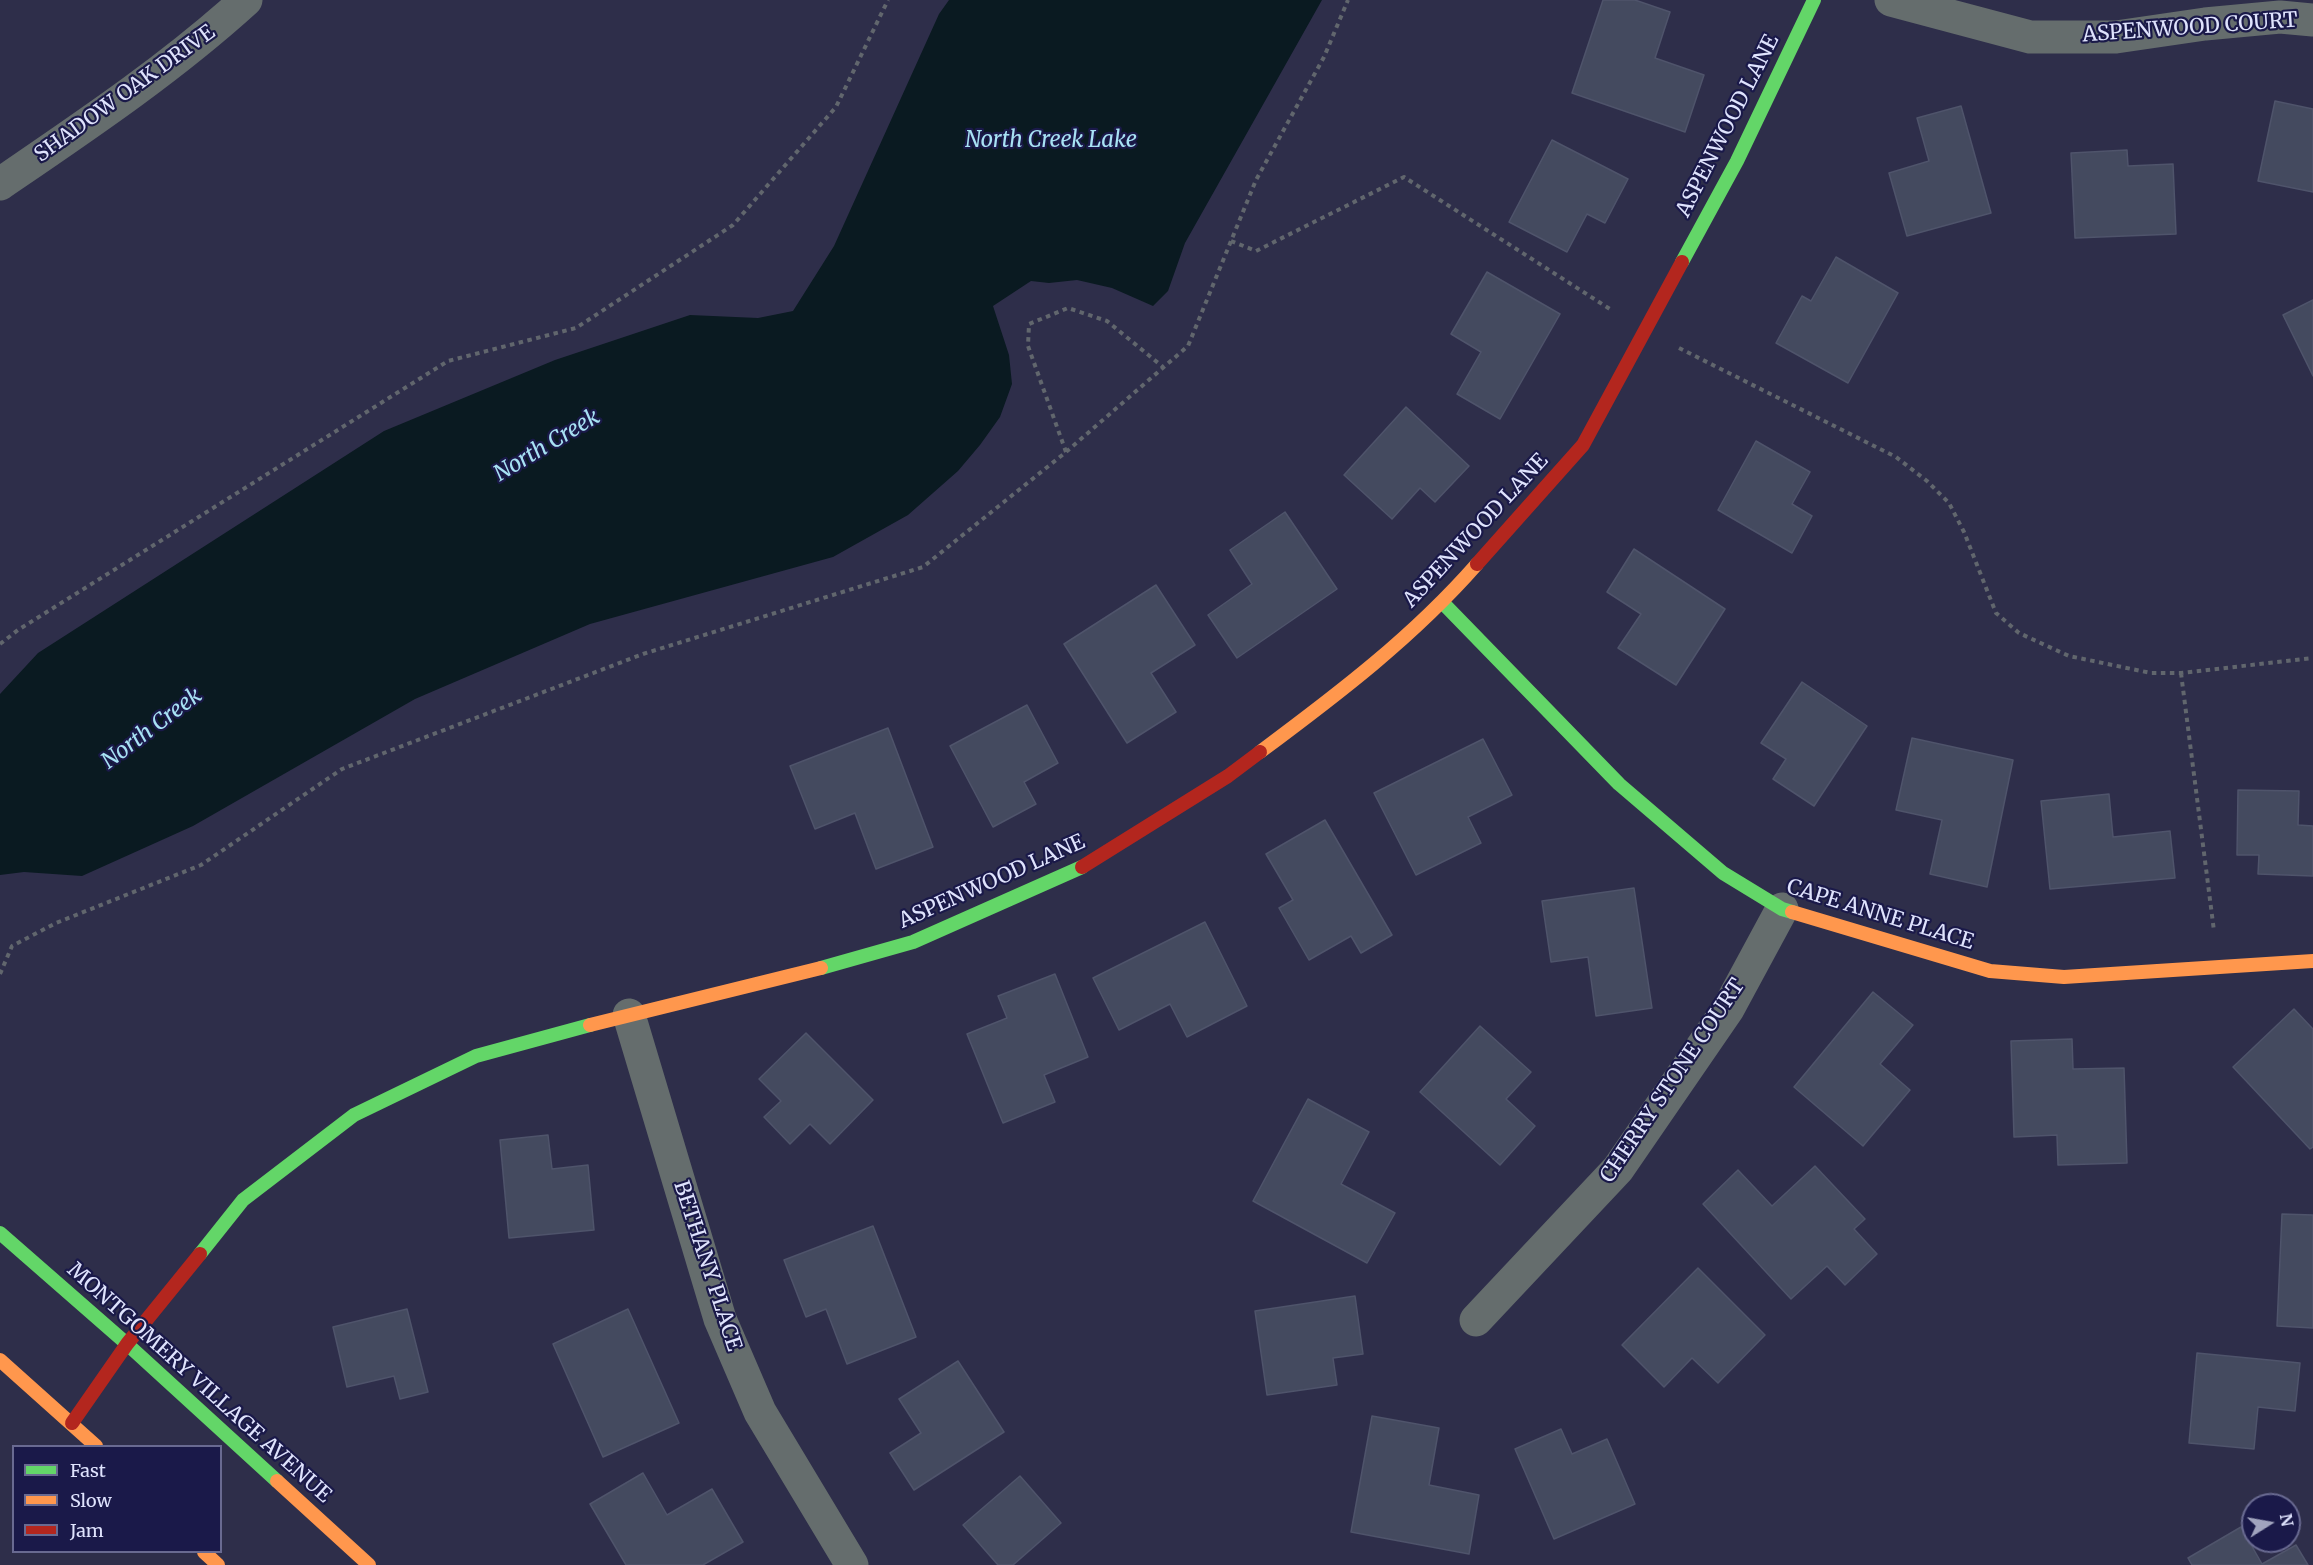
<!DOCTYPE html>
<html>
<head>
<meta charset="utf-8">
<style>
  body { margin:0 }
  #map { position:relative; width:2313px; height:1565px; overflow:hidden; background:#2e2e4a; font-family:Merriweather,serif }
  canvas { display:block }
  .legend { position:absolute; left:12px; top:1445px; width:210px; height:108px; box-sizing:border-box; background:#1a1949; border:2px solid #696a91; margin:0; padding:8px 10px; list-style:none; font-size:18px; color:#dfe3fd }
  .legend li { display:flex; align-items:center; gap:12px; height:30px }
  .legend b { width:30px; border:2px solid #696a91 }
  .north { position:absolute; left:2241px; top:1493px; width:60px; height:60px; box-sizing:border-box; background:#1a1949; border:2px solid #696a91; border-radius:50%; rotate:79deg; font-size:16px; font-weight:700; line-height:24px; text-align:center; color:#dfe3fd }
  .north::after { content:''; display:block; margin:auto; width:21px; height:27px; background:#a1a4be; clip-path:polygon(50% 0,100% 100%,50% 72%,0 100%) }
</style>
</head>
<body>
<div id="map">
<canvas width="2313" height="1565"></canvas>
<ul class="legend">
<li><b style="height:8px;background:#63d668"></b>Fast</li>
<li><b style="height:8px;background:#ff974d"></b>Slow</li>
<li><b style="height:8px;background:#b3261e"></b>Jam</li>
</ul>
<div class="north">N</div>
</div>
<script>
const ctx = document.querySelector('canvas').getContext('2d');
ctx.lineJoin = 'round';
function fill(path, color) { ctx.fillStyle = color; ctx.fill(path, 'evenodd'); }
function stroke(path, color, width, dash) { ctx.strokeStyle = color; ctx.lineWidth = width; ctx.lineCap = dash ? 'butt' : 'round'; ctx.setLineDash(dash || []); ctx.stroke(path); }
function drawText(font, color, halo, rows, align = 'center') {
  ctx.font = font + ' Merriweather,serif'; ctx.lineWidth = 4.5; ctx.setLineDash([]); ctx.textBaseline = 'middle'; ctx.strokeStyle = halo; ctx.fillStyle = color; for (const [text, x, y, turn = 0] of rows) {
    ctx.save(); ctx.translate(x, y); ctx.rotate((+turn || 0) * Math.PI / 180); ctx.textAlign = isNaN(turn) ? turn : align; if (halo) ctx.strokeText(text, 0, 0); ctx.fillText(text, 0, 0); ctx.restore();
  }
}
fill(new Path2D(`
  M949 0H1322L1185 243 1168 291 1153 306 1112 288 1077 280 1049 283 1031 281 993 306 1009 355 1012 384 1000 417 980 445 958 471 908 515 833 557 590 624 415 699 193 826 82 876 24 872 0 875V694L38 653 384 431 555 360 690 315 758 318 793 311 834 246 939 14Z`), '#0a1a21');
const building = new Path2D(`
  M1603 0H1635L1670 12 1655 58 1704 75 1685 132 1572 93Z
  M2275 101 2313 109V192L2258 181Z
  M1961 106 1991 213 1907 236 1889 173 1929 161 1917 118Z
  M1552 140 1628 179 1605 223 1587 214 1567 252 1509 222Z
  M2127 150 2128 166 2173 164 2176 234 2075 238 2071 153Z
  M1836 257 1898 293 1848 383 1776 343 1802 296 1811 301Z
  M1487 272 1560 314 1500 419 1457 394 1481 352 1451 334Z
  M2313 300V376L2283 315Z
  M1406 407 1469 466 1435 502 1420 488 1392 519 1344 475Z
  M1756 441 1810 472 1792 504 1812 516 1792 553 1718 510Z
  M1285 512 1337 589 1237 658 1208 615 1252 584 1230 550Z
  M1634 549 1725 609 1676 685 1618 648 1641 614 1607 592Z
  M1156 585 1195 645 1151 673 1176 712 1127 743 1064 644Z
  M1802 682 1867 726 1814 806 1773 779 1786 759 1761 743Z
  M1027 705 1058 763 1024 782 1036 804 993 827 950 746Z
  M888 728 933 847 876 869 855 813 815 829 790 766Z
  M1912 738 2013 760 1987 887 1930 874 1942 820 1896 810Z
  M1483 739 1512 795 1468 817 1481 843 1416 875 1374 793Z
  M2238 790 2299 791 2298 825 2313 826V876L2258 874 2259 855H2237Z
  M2109 794 2113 837 2170 831 2175 878 2050 889 2041 801Z
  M1325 820 1392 935 1361 953 1351 936 1309 960 1279 908 1293 900 1266 854Z
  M1634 888 1652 1008 1596 1016 1588 957 1551 962 1542 901Z
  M1205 922 1247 1006 1187 1037 1170 1004 1119 1030 1093 978Z
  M1055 974 1088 1057 1044 1075 1055 1102 1003 1123 967 1034 1007 1018 998 996Z
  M1873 992 1913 1025 1880 1064 1910 1090 1863 1146 1794 1087Z
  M2294 1009 2313 1029V1147L2310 1149 2233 1067Z
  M1480 1026 1531 1072 1506 1099 1535 1126 1500 1165 1420 1092Z
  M806 1033 873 1100 830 1144 810 1124 790 1144 764 1117 781 1101 759 1079Z
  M2072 1039 2073 1069 2124 1068 2127 1163 2058 1165 2057 1135 2014 1137 2011 1041Z
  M1308 1099 1369 1132 1341 1184 1395 1213 1367 1263 1253 1201Z
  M548 1135 552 1169 588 1165 594 1230 509 1238 500 1140Z
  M1815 1166 1865 1219 1854 1229 1877 1254 1845 1285 1827 1266 1791 1299 1703 1204 1738 1170 1772 1206Z
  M2282 1214 2313 1215V1328L2277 1326Z
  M873 1226 916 1337 847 1364 826 1309 806 1317 784 1260Z
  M1698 1268 1765 1335 1718 1383 1692 1358 1664 1387 1622 1345Z
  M1355 1296 1363 1354 1333 1358 1337 1385 1267 1395 1255 1311Z
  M407 1309 428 1392 400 1399 394 1376 347 1387 333 1327Z
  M628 1309 679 1423 603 1457 553 1344Z
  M2197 1353 2300 1363 2295 1411 2258 1407 2254 1449 2189 1443Z
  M958 1361 1004 1432 914 1490 890 1453 921 1433 899 1399Z
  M1372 1416 1439 1428 1429 1485 1479 1495 1469 1554 1351 1532Z
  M1561 1429 1572 1454 1607 1439 1635 1504 1554 1539 1515 1449Z
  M643 1473 667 1515 712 1489 743 1542 703 1565H626L590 1504Z
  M1020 1476 1061 1523 1013 1565H998L963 1525Z
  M2241 1527 2262 1564 2296 1545 2308 1565H2192L2188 1558Z`);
fill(building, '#444a5f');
stroke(building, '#4f546b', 1.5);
stroke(new Path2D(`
  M1231 241 1256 251 1404 177 1613 311
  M1679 348 1896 457 1927 481 1949 503 1964 532 1996 613 2019 633 2069 656 2151 673H2181L2313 658
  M1066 452 1028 346 1029 324 1068 308 1107 321 1163 367
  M0 644 18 630 448 361 576 328 733 225 836 107 888 0
  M2181 673 2214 931
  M0 974 12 946 56 923 201 865 342 769 643 654 923 567 1066 452 1188 346 1256 180 1324 57 1348 0`), '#61666d', 4, [4.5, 4.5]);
stroke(new Path2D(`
  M1891 0 2030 37H2116L2205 24 2280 17 2313 20
  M0 184C85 126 170 69 246 0
  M629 1015 720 1319 760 1412 852 1565
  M1476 1320 1618 1169 1728 1009 1782 909`), '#656d6d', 33);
stroke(new Path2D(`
  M1682 262 1737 161 1814 0
  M1443 603 1619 784 1723 873 1782 909 1792 912
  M821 968 913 942 1082 867
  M0 1233 127 1344 277 1481
  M200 1254 243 1200 354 1115 476 1056 590 1025`), '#63d668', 14);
stroke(new Path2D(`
  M1260 752C1338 694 1413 637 1477 564
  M1792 912 1990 971 2064 977 2313 961
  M590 1025 821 968
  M0 1360 96 1446
  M277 1481 369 1565
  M204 1552 218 1565`), '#ff974d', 14);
stroke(new Path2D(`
  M1477 564 1583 445 1682 262
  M1082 867 1228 776 1260 752
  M72 1423 127 1344 200 1254`), '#b3261e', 14);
drawText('21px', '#dfe3fd', '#1a1949', [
  ["ASPENWOOD COURT",2190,28,-4],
  ["SHADOW OAK DRIVE",125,94,-36],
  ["ASPENWOOD LANE",1728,126,-63],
  ["ASPENWOOD LANE",1476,531,-47],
  ["ASPENWOOD LANE",992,882,-24],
  ["CAPE ANNE PLACE",1880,915,17],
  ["CHERRY STONE COURT",1673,1081,-56],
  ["BETHANY PLACE",707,1266,72],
  ["MONTGOMERY VILLAGE AVENUE",199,1383,42]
]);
drawText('italic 22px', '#a8e2f4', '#1a1949', [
  ["North Creek Lake",1051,141],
  ["North Creek",547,446,-31],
  ["North Creek",152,729,-37]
]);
</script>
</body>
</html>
